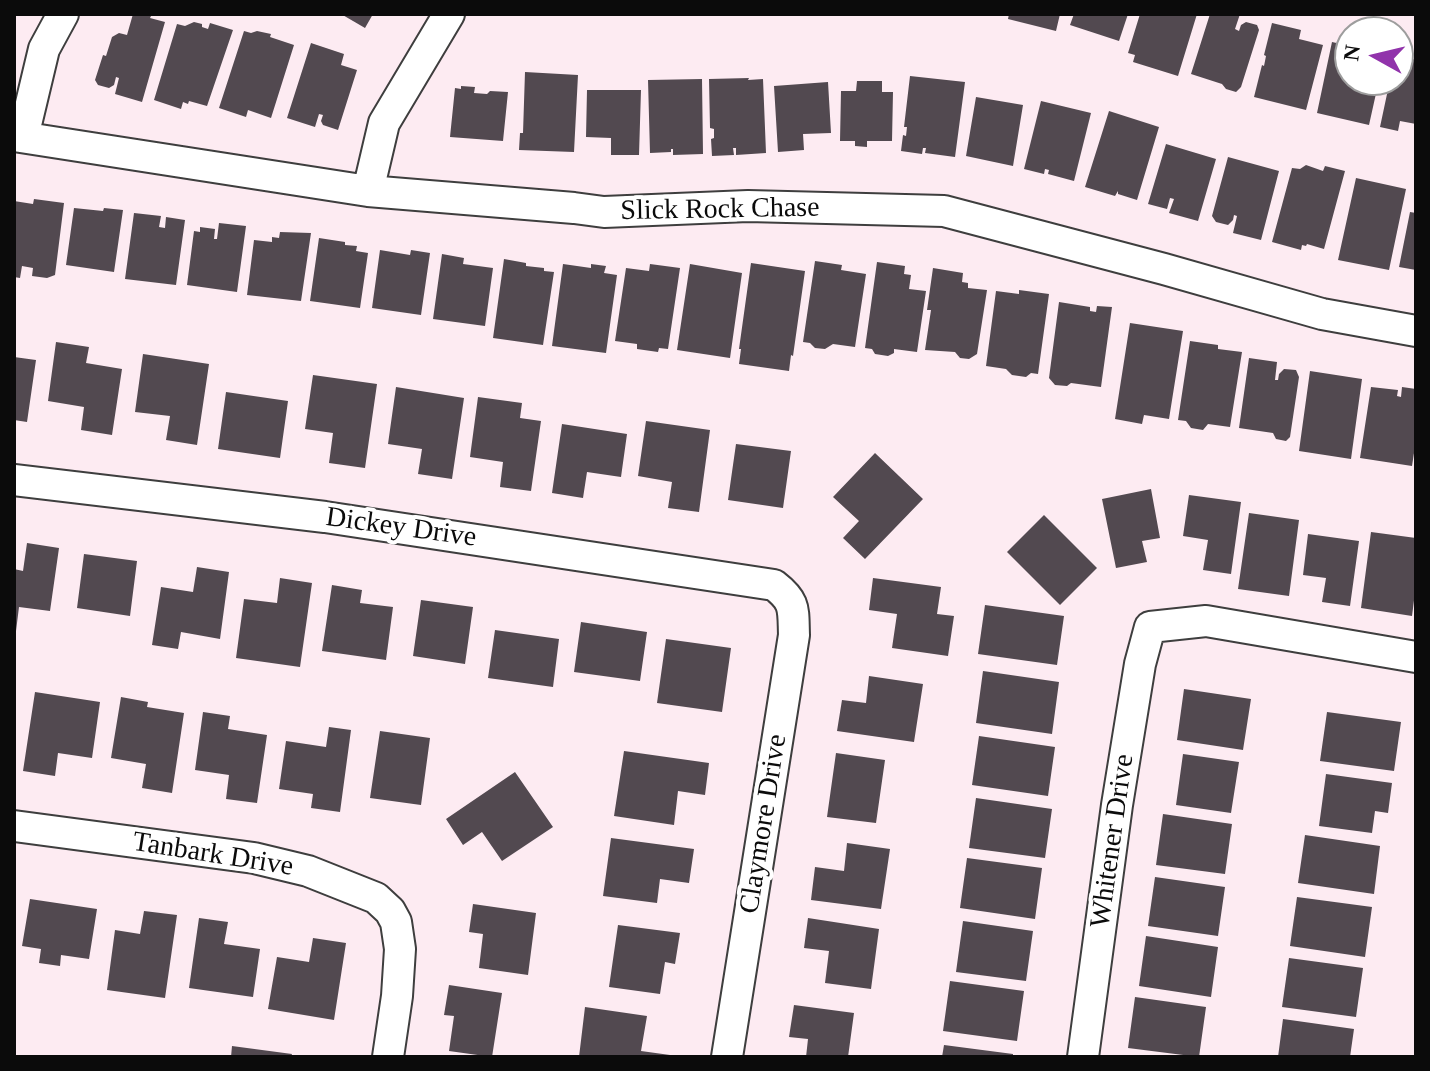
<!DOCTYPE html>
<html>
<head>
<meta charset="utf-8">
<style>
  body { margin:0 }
  #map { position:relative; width:1430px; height:1071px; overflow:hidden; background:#fdebf2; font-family:"Times New Roman",serif }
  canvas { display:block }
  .frame { position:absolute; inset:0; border:16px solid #0b0b0b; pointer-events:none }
  .north { position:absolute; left:1334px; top:16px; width:80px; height:80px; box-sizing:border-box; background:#fff; border:2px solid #9d9d9d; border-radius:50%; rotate:278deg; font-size:22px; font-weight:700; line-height:32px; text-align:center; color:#0b0b0b }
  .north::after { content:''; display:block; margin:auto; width:28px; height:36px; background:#9133ab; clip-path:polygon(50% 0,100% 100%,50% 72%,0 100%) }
</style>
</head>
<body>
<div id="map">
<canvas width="1430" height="1071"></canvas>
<div class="frame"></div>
<div class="north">N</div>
</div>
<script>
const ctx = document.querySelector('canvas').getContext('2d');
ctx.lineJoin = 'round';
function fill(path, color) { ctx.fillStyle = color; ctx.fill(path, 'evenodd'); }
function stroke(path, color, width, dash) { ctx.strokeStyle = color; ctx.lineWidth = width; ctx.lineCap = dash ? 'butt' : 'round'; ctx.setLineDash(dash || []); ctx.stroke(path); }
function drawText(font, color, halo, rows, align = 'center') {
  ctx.font = font + ' "Times New Roman",serif'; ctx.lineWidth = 8; ctx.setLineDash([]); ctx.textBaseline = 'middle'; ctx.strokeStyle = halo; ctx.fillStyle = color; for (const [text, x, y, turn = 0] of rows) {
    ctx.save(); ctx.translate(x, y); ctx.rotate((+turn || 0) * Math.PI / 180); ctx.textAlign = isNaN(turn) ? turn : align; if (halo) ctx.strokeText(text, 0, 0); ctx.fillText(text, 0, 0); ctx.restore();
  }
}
fill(new Path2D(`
  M133 14H145L151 16 150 18 165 22 142 102 115 94 119 78 116 77 114 85 109 88 98 85 95 80 103 55 106 56 112 37 119 33 127 35Z
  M341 14H373L365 28Z
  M1009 14H1060L1056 31 1008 19Z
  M1074 14H1128L1119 41 1070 25Z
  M1140 14H1197L1178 76 1133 62 1135 55 1128 53Z
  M1210 14H1240L1235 29 1239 31 1241 25 1246 22 1257 25 1259 30 1241 87 1236 92 1226 89 1222 84 1191 74Z
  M194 22 202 24V27L208 29 210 23 233 30 207 106 189 101 188 104 183 102 181 109 154 100 177 24 185 26Z
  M1272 23 1301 30 1299 39 1323 45 1306 110 1254 97 1262 65 1264 66 1266 56 1264 55Z
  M244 31 251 33 257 31 271 34 270 37 294 45 271 118 248 110 246 117 219 108Z
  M1332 42 1350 46V80H1379L1369 125 1317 113Z
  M311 43 344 54 341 65 357 70 338 130 323 125 321 121 323 115 319 114 315 127 287 118Z
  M1398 55 1416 60V124L1400 121 1398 131 1380 127 1390 80H1398Z
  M525 72 578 75 574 152 519 150 520 133H523Z
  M910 76 965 82 955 157 925 153 926 148H923L922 154 901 151 903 135 906 136 907 127H904Z
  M749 78 748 80 763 79 766 153 736 155V148H733L734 155 712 156 711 139 714 138V129L710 128 709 79Z
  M702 79 703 154 673 155V149H671V152L650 153 648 80Z
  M857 81H882V92H893L892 141H867V147L855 146V141H840L841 91H856Z
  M828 82 831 133 803 134 804 150 778 152 774 86Z
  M461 86 475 87 474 93 487 94 490 91 508 92 503 141 450 137 455 88 461 89Z
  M587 90H641L639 155H611V138L586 137Z
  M976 97 1023 105 1013 166 966 156Z
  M1041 101 1091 113 1074 181 1048 174 1049 170 1045 169 1044 174 1024 169Z
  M1109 111 1159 127 1137 200 1118 194V191L1115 196 1085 187Z
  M1166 144 1216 159 1198 221 1169 213 1174 199 1170 198 1167 209 1148 204Z
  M1228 157 1279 171 1261 240 1233 233 1237 216 1234 215 1233 220 1228 225 1216 222 1212 216Z
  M1306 165 1323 171 1325 166 1345 171 1324 249 1307 244 1306 246 1302 245 1301 250 1272 242 1292 168 1300 169Z
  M1356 178 1406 189 1389 270 1338 260Z
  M34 199 64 203 55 275 47 278 32 276 33 268 22 266 20 278 14 277V201L33 204Z
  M74 208 103 211 104 208 123 210 114 272 66 265Z
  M1410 212 1416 213V270L1399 267Z
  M134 213 161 216 159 227 165 228 166 217 185 220 176 285 125 279Z
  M219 223 246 226 237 292 187 285 194 231 200 232V227L215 229 214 239H217Z
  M280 232 311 233 301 301 247 295 254 240 272 242V237L279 238Z
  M319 238 345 242V245L357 246 356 251 368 253 360 308 310 301Z
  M380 250 410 255 411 250 430 253 421 315 372 308Z
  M442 254 464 258 463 264 493 268 485 326 433 319Z
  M504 259 526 263V266L544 268V271L554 272 543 345 493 338Z
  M815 261 842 265 841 270 866 274 855 347 833 344 825 349 815 348 810 343 803 342Z
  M877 262 905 266 904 274 911 275 909 289 926 291 917 352 894 349V353L888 356 875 354 872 349 865 348Z
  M751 263 805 271 793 356 791 355 789 371 739 364 741 349H739Z
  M563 264 591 268V264L606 266 604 273 617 275 606 353 552 346Z
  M650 264 680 268 668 349 659 348 658 352 637 349V344L615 341 626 268 649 271Z
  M690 264 742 273 730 358 677 350Z
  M933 268 963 273 962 282 968 283V288L987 290 977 354 969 359 960 358 955 352 925 350 931 310H927Z
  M1019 290 1049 294 1038 374 1031 373 1026 377 1012 375 1006 369 986 366 996 291 1019 294Z
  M1059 302 1090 307V311L1096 312 1097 306 1112 307 1101 387 1071 383 1067 386 1055 385 1049 378Z
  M1130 323 1183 331 1169 419 1144 415 1142 424 1115 419Z
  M1190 341 1218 345V349L1242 352 1230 427 1208 424 1203 430 1191 428 1186 421 1178 420Z
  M56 342 89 347 86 363 122 369 112 435 81 430 84 407 48 401Z
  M143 354 209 364 197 445 166 440 170 416 135 412Z
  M14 357 36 360 27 422 14 420Z
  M1249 358 1277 362 1275 380H1278L1279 374 1284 369 1296 370 1299 377 1290 437 1286 441 1276 439 1273 433 1239 428Z
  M1310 371 1362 379 1351 459 1299 451Z
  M313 375 377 384 365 468 329 463 333 433 305 429Z
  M396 387 464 398 452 479 418 474 422 449 388 444Z
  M1371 387 1398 390 1397 396 1401 397 1402 387 1416 389V440L1412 466 1360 458Z
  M226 392 288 401 280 458 218 449Z
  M478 397 522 403 520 418 541 421 531 491 500 487 503 462 470 457Z
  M646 421 710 430 699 512 668 508 672 482 638 476Z
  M562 424 627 434 621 477 587 472 583 498 552 493Z
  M736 444 791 451 783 508 728 500Z
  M875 453 923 499 865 559 843 538 859 521 833 497Z
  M1151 489 1160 538 1142 541 1147 562 1116 568 1102 499Z
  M1189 495 1241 502 1231 574 1203 570 1208 540 1183 536Z
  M1249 513 1299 520 1289 596 1238 589Z
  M1044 515 1097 568 1060 605 1007 552Z
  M1371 532 1416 538V585L1412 616 1361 608Z
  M1308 534 1359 541 1350 606 1322 602 1326 578 1303 575Z
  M27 543 59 548 50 611 19 607 16 631H14V569L23 571Z
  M84 554 137 561 130 616 77 608Z
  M197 567 229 572 220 639 181 632 178 649 152 645 161 587 193 592Z
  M280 578 312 583 300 667 236 658 244 599 277 603Z
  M873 578 941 587 937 614 954 616 948 656 892 648 897 614 869 610Z
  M332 585 362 590 360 603 393 607 386 660 322 651Z
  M421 600 473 607 465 664 413 656Z
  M985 605 1064 616 1057 665 978 654Z
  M581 622 647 632 640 681 574 672Z
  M495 630 559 639 553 687 488 678Z
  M666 639 731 648 722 712 657 703Z
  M983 671 1059 682 1052 734 976 723Z
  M869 676 923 684 914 742 837 731 842 700 866 703Z
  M1184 689 1251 699 1243 750 1177 740Z
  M35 692 100 702 92 758 58 753 55 776 23 771Z
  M121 697 148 702 147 707 184 713 172 793 142 788 146 764 111 758Z
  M203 712 230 716 228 729 267 735 257 803 226 799 229 775 195 770Z
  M1327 712 1401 722 1394 771 1320 761Z
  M329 727 351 730 340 812 311 808 313 794 279 789 286 741 326 747Z
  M380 731 430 738 421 805 370 798Z
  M979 736 1055 747 1048 796 972 785Z
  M624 751 709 763 705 795 678 791 674 825 614 816Z
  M836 753 885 760 876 823 827 817Z
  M1183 754 1239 762 1231 813 1176 805Z
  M515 772 553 827 502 861 482 832 463 845 446 819Z
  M1326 774 1392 783 1388 813 1375 811 1372 833 1319 826Z
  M976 798 1052 809 1045 858 969 848Z
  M1163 814 1232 824 1225 874 1156 865Z
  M1305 835 1380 846 1374 894 1298 883Z
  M611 838 694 849 689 883 660 879 657 903 603 896Z
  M847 843 890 849 881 909 811 900 815 867 844 871Z
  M967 858 1042 868 1035 919 960 908Z
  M1155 877 1225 887 1218 936 1148 926Z
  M1297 897 1372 907 1365 957 1290 946Z
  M30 899 97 909 89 959 61 955 60 966 39 963 41 949 22 946Z
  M473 904 536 913 528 975 479 968 483 934 469 932Z
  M144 911 177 915 165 998 107 990 115 930 140 934Z
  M199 918 228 922 224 944 260 949 253 997 189 988Z
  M808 918 879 929 871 989 825 983 829 951 804 948Z
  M963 921 1033 931 1026 981 956 972Z
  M618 925 680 933 675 964 665 962 660 994 609 987Z
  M1146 936 1218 947 1211 997 1139 986Z
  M313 938 346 943 334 1020 268 1009 277 957 309 962Z
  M1289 958 1363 968 1356 1017 1282 1007Z
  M950 981 1024 991 1017 1041 943 1031Z
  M449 985 502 993 492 1057 449 1051 454 1016 444 1015Z
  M1135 997 1206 1007 1199 1057 1128 1048Z
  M794 1005 854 1013 848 1057H806L808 1039 789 1037Z
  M585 1007 647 1016 641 1051 670 1055V1057H579Z
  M1283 1019 1354 1029 1350 1057H1278Z
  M944 1045 1013 1054V1057H942Z
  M232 1046 292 1054 291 1057H231Z`), '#524950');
const minor = new Path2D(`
  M14 136 368 191 574 208 604 212 748 206 944 211 1164 269 1322 314 1416 331
  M23 137 44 49 63 14
  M368 191 384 123 449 14
  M14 480 325 517 774 585C796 602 793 609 794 635L727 1057
  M14 826 254 858 308 871 376 898 390 911 396 922 400 949 397 996 388 1057
  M1083 1057 1117 805 1140 664 1150 627 1206 621 1416 657`);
stroke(minor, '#3e3e3e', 34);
stroke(minor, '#fff', 30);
drawText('28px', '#0b0b0b', '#fff', [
  ["Slick Rock Chase",720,210,-1],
  ["Dickey Drive",401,528,8],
  ["Claymore Drive",764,824,-81],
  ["Whitener Drive",1113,841,-82],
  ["Tanbark Drive",213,855,9]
]);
</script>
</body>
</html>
